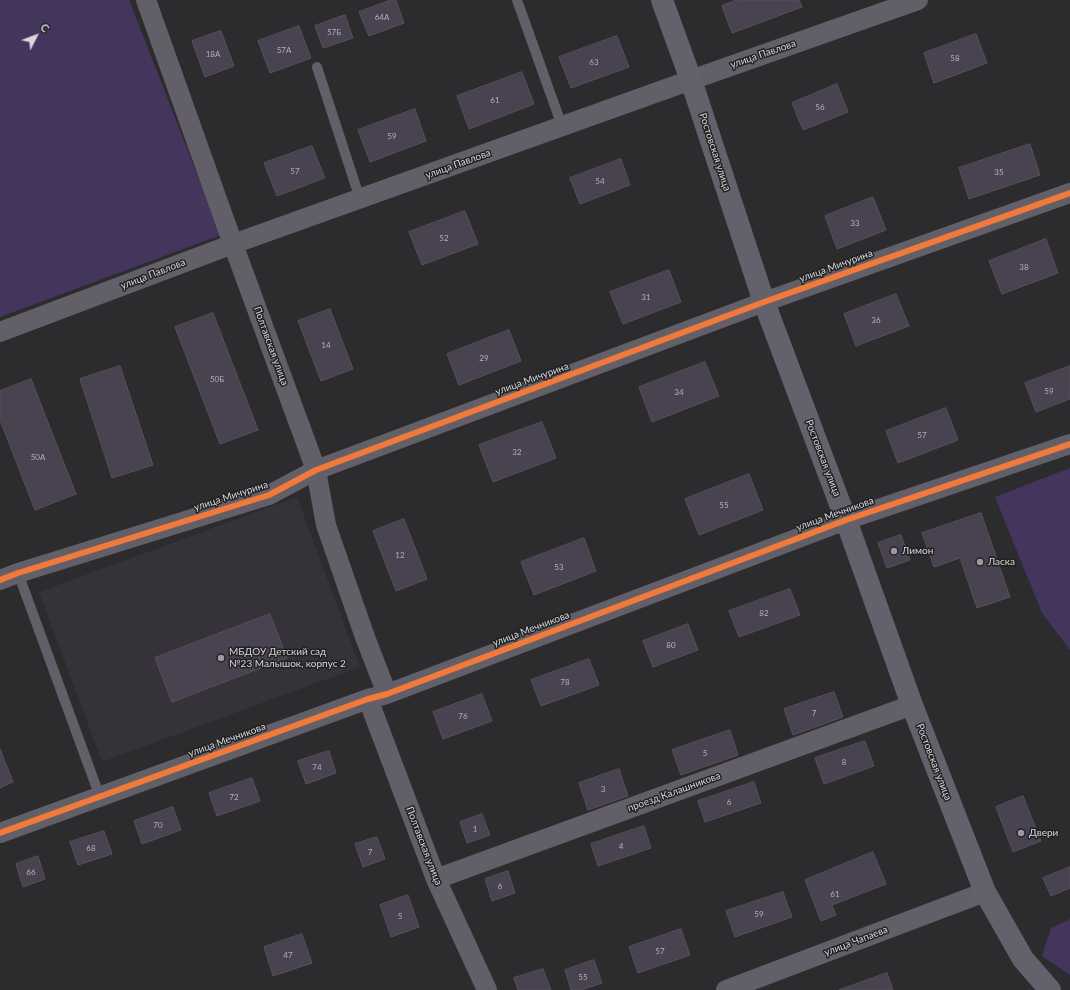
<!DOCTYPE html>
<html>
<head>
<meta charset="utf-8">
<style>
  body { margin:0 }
  #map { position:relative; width:1070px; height:990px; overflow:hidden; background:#2c2b2d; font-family:Lato,sans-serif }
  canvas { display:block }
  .north { position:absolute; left:16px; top:16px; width:40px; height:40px; -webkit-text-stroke:3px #222124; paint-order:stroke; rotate:48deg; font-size:11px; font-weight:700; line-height:16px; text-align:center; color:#d7d6d8 }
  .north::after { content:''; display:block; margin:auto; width:14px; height:18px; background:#d7d6d8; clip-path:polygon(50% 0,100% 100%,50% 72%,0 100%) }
</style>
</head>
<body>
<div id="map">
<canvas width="1070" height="990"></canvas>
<div class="north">С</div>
</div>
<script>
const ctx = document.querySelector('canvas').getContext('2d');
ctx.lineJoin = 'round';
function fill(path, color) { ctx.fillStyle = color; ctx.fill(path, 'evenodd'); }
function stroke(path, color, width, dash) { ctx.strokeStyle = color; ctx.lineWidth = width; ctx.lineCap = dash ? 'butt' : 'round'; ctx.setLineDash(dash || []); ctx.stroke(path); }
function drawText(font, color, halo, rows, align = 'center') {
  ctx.font = font + ' Lato,sans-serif'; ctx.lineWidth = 3; ctx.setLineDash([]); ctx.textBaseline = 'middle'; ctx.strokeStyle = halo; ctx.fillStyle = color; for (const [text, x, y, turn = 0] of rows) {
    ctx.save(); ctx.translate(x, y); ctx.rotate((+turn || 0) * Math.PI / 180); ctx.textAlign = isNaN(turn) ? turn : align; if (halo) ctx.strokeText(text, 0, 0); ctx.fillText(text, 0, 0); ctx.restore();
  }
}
fill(new Path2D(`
  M297 497 360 667 102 762 39 592Z`), '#35323a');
fill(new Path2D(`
  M0 0H129L221 235 0 317Z
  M1070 468V650L1042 613 995 497Z
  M1070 919V975L1042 956 1051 928Z`), '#44355d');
const building = new Path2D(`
  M391 0H396L404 23 369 36 359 12Z
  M737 0H799L802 7 732 33 722 6Z
  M345 15 353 38 323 48 315 26Z
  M299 26 311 58 270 73 258 41Z
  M221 31 234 66 205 77 192 41Z
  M976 34 987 63 934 83 924 53Z
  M617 36 629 67 571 88 559 57Z
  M522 72 534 104 469 129 457 96Z
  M837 84 848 112 803 130 792 103Z
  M415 109 426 141 370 162 358 130Z
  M1030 144 1040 175 969 199 959 168Z
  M312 146 325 178 277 196 264 163Z
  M621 159 630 185 580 204 570 178Z
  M873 197 886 230 837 249 825 216Z
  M465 211 478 244 422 265 409 232Z
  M1046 239 1058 273 1002 294 989 261Z
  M669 270 681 302 623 324 610 292Z
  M896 294 909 326 856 346 844 314Z
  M330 309 353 369 321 381 298 321Z
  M213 313 258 430 220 444 175 327Z
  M509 330 521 361 459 385 447 354Z
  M705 362 719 396 652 422 639 387Z
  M120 366 153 465 112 478 80 379Z
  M1070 366V399L1036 412 1025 383Z
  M31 379 76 494 35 510 0 420V391Z
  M946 408 958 440 898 463 886 431Z
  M542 422 556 458 493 482 479 445Z
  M749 474 763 510 699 535 685 499Z
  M981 513 1010 597 977 608 960 558 934 567 922 533Z
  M404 519 427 579 396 591 373 531Z
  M901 535 910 560 887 568 878 543Z
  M584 538 596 571 534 595 521 562Z
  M790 589 800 615 739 637 729 611Z
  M270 614 287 658 172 702 155 658Z
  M688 624 698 650 653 667 643 641Z
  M589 659 599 685 541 706 531 680Z
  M834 692 843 717 793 735 784 709Z
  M482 694 492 721 443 739 433 712Z
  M730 730 738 755 681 775 672 750Z
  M865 741 874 766 824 784 815 758Z
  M0 749 13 782 0 788Z
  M329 751 336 773 306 784 298 761Z
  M619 769 628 796 588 810 579 783Z
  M252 778 260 801 217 816 209 793Z
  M754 782 761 803 705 822 698 801Z
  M1023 796 1041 841 1013 852 996 807Z
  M173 807 181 830 142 844 134 821Z
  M482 814 490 835 467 843 460 822Z
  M644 826 651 848 598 866 591 844Z
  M104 831 112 854 78 865 70 842Z
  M377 837 385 859 363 867 355 844Z
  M873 852 886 884 832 905 836 915 821 921 805 880Z
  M38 856 45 879 23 887 16 864Z
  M1070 867V888L1051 896 1043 878Z
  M508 871 515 893 492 901 485 879Z
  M783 892 792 917 735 937 726 911Z
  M408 895 419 927 391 937 380 905Z
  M681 929 690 955 638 973 629 947Z
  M302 934 312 963 273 976 264 947Z
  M594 960 602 983 581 990H571L565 970Z
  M543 969 551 990H518L514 978Z
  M887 973 893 990H839Z`);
fill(building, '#484251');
stroke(building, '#545355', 1);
stroke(new Path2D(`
  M517 0 562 126
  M317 67 360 199
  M18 573 100 797`), '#625f69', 10);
stroke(new Path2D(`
  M146 0 233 244 316 470 326 525 365 637 387 694
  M0 332 233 244 691 80 918 0
  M0 580 18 573 269 495 316 470 764 302 1070 193
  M368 699 436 879 487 990
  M0 833 368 699 387 694 846 520 1070 444
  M436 879 912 705
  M726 990 985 892`), '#625f69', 20);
stroke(new Path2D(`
  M662 0 691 80 764 302 846 520 912 705 985 892 1023 959 1050 990`), '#65616c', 22);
stroke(new Path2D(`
  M0 580 18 573 269 495 316 470 764 302 1070 193
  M0 833 368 699 387 694 846 520 1070 444`), '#f17a3a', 6);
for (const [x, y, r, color] of [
  [894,551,4,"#9b9a9c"],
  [980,562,4,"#9b9a9c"],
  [221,658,4,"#9b9a9c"],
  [1021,833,4,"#9b9a9c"]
]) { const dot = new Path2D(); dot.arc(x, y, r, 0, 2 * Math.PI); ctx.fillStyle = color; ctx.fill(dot); stroke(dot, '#222124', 1.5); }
drawText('8px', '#b3b1b6', null, [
  ["64А",382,17],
  ["57Б",334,32],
  ["57А",284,50],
  ["18А",213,54],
  ["58",955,58],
  ["63",594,62],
  ["61",495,100],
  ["56",820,107],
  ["59",392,136],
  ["57",295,171],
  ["35",999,172],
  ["54",600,181],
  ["33",855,223],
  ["52",444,238],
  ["38",1024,267],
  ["31",646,297],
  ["36",876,320],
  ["14",326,345],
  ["29",484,358],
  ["50Б",217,379],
  ["59",1049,391],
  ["34",679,392],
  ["57",922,435],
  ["32",517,452],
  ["50А",38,457],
  ["55",724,505],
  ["12",400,555],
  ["53",559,567],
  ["82",764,613],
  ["80",671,645],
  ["78",565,682],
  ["7",814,713],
  ["76",463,716],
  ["5",705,753],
  ["8",844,762],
  ["74",317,767],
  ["3",603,789],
  ["72",234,797],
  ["6",729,802],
  ["70",158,825],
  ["1",475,829],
  ["4",621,846],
  ["68",91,848],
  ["7",370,852],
  ["66",31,872],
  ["6",500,886],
  ["61",835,894],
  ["59",759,914],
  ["5",400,916],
  ["57",660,951],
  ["47",288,955],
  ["55",583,977]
]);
drawText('10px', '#d7d6d8', '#222124', [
  ["улица Павлова",763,54,-19],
  ["Ростовская улица",715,152,72],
  ["улица Павлова",458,164,-20],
  ["улица Мичурина",836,266,-20],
  ["улица Павлова",153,274,-21],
  ["Полтавская улица",271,346,70],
  ["улица Мичурина",532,379,-20],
  ["Ростовская улица",823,458,69],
  ["улица Мичурина",231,496,-18],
  ["улица Мечникова",835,514,-20],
  ["улица Мечникова",531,629,-21],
  ["улица Мечникова",227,740,-20],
  ["Ростовская улица",934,762,69],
  ["проезд Калашникова",674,792,-20],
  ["Полтавская улица",424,846,69],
  ["улица Чапаева",856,941,-21]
]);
drawText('10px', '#d7d6d8', '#222124', [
  ["Лимон",902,551],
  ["Ласка",988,562],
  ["МБДОУ Детский сад",229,652],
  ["№23 Малышок, корпус 2",229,664],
  ["Двери",1029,833]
], 'left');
</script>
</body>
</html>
